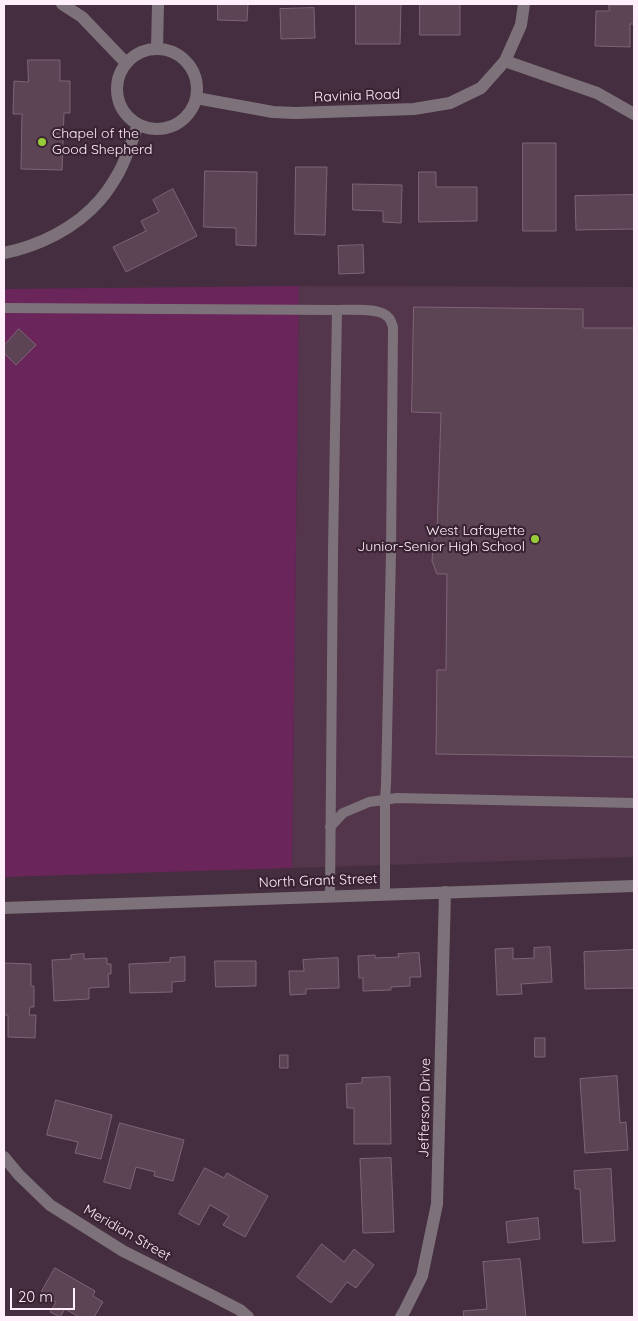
<!DOCTYPE html>
<html>
<head>
<meta charset="utf-8">
<style>
  body { margin:0 }
  #map { position:relative; width:638px; height:1321px; overflow:hidden; background:#452e3f; font-family:Quicksand,sans-serif }
  canvas { display:block }
  .frame { position:absolute; inset:0; border:5px solid #ffeffa; pointer-events:none }
  .scale { position:absolute; left:10px; top:1288px; width:65px; height:22px; box-sizing:border-box; border:2px solid #ffeffa; border-top:0; padding-left:6px; font-size:15px; line-height:18px; white-space:nowrap; color:#ffeffa; -webkit-text-stroke:4px #3a2434; paint-order:stroke }
</style>
</head>
<body>
<div id="map">
<canvas width="638" height="1321"></canvas>
<div class="frame"></div>
<div class="scale">20 m</div>
</div>
<script>
const ctx = document.querySelector('canvas').getContext('2d');
ctx.lineJoin = 'round';
function fill(path, color) { ctx.fillStyle = color; ctx.fill(path, 'evenodd'); }
function stroke(path, color, width, dash) { ctx.strokeStyle = color; ctx.lineWidth = width; ctx.lineCap = dash ? 'butt' : 'round'; ctx.setLineDash(dash || []); ctx.stroke(path); }
function drawText(font, color, halo, rows, align = 'center') {
  ctx.font = font + ' Quicksand,sans-serif'; ctx.lineWidth = 4.5; ctx.setLineDash([]); ctx.textBaseline = 'middle'; ctx.strokeStyle = halo; ctx.fillStyle = color; for (const [text, x, y, turn = 0] of rows) {
    ctx.save(); ctx.translate(x, y); ctx.rotate((+turn || 0) * Math.PI / 180); ctx.textAlign = isNaN(turn) ? turn : align; if (halo) ctx.strokeText(text, 0, 0); ctx.fillText(text, 0, 0); ctx.restore();
  }
}
fill(new Path2D(`
  M299 286 634 287V857L292 868Z`), '#53364b');
fill(new Path2D(`
  M299 286 292 868 4 877V289Z`), '#6a255b');
const building = new Path2D(`
  M218 4H248L247 21 218 20Z
  M356 4H401L400 44H356Z
  M420 4H460V35H420Z
  M609 5H634V24H630V47L595 46 596 11H609Z
  M314 8 315 38 281 39 280 9Z
  M28 60H60V81H70V113H64L62 170 21 169 22 114H13L14 81 28 82Z
  M523 143H556V231H523Z
  M296 167H327L325 235 295 234Z
  M205 171 257 172 256 246 236 245V228L204 227Z
  M419 172H436V187H477V221L419 222Z
  M353 184 402 185 401 223 383 222V211L353 210Z
  M173 189 197 236 126 272 113 247 146 231 141 221 159 212 153 200Z
  M634 195V229L576 230 575 196Z
  M363 245 364 273 339 274 338 246Z
  M414 307 583 309V328H634V757L436 754 437 670H446L447 574H437L432 561 433 546 437 531 441 413 412 412Z
  M19 329 36 345 16 365 4 353V346Z
  M550 947 552 982 521 984 522 994 497 995 495 949 513 948V959L534 958V948Z
  M634 950V988L585 989 584 952Z
  M419 953 421 977H410V986L391 987V990L363 991V978H359L358 956 375 955V958L399 957 398 954Z
  M84 954V959L107 958V964H111V974H108L109 987 89 988V999L54 1001 52 960 71 959V955Z
  M185 957V981L172 982V992L130 993 129 964 170 962V958Z
  M338 958 339 988 306 989V994L290 995 289 971H304L303 960Z
  M215 961H256V986L216 987Z
  M4 963 31 964V986H34V1007H30L29 1015H36L35 1038 8 1037V1015H4Z
  M535 1038H545V1057H535Z
  M280 1055H288V1068H280Z
  M617 1076 620 1123 626 1122 628 1150 585 1153 580 1079Z
  M390 1077 391 1144H354V1108H347L346 1084 362 1083V1078Z
  M56 1100 112 1115 101 1159 75 1153 78 1142 47 1135Z
  M120 1123 184 1140 173 1181 154 1176 155 1172 136 1167 130 1189 104 1182Z
  M391 1158 394 1232 363 1233 360 1159Z
  M205 1168 224 1178 227 1173 268 1196 245 1237 223 1225 229 1216 210 1205 199 1225 179 1214Z
  M611 1169 615 1241 583 1243 580 1189H575L574 1171Z
  M538 1218 540 1239 508 1243 506 1222Z
  M322 1244 344 1262 354 1249 374 1265 356 1288 347 1282 331 1303 297 1277Z
  M520 1259 526 1317H464L463 1311 487 1309 483 1262Z
  M55 1268 95 1291 93 1296 103 1302 94 1317H79L65 1309 60 1317 50 1312 56 1302 41 1293Z`);
fill(building, '#5c4455');
stroke(building, '#7e6477', 1);
stroke(new Path2D(`
  M4 308 337 310
  M330 827 343 813 369 802 397 798 634 803
  M330 896 333 551 337 310C350 310 373 308 384 314 390 317 391 321 393 327L391 552 386 785 385 799V894`), '#7e727a', 10);
stroke(new Path2D(`
  M62 4 82 17 126 63
  M117 89a40 40 0 1 1 80 0a40 40 0 1 1-80 0Z
  M157 49 158 4
  M505 61 597 93 634 114
  M196 98 273 112 295 113 414 109 450 103 481 88 505 61 521 25 524 4
  M4 253C39 246 76 228 100 200 107 192 114 181 119 172 127 157 132 140 138 125
  M4 1157 19 1175 50 1205 123 1251 211 1295 240 1310 248 1317
  M401 1317 405 1310 422 1276 437 1204 445 892`), '#7e727a', 12);
stroke(new Path2D(`
  M4 908 634 886`), '#7e727a', 12);
for (const [x, y, r, color] of [
  [42,142,5,"#97cb38"],
  [535,539,5,"#97cb38"]
]) { const dot = new Path2D(); dot.arc(x, y, r, 0, 2 * Math.PI); ctx.fillStyle = color; ctx.fill(dot); stroke(dot, '#3a2434', 2); }
drawText('14px', '#ffeffa', '#3a2434', [
  ["Ravinia Road",357,96,-2],
  ["North Grant Street",318,881,-2],
  ["Jefferson Drive",425,1108,-89],
  ["Meridian Street",127,1233,30]
]);
drawText('14px', '#ffeffa', '#3a2434', [
  ["Chapel of the",52,134],
  ["Good Shepherd",52,150],
  ["West Lafayette",525,531,"right"],
  ["Junior-Senior High School",525,547,"right"]
], 'left');
</script>
</body>
</html>
